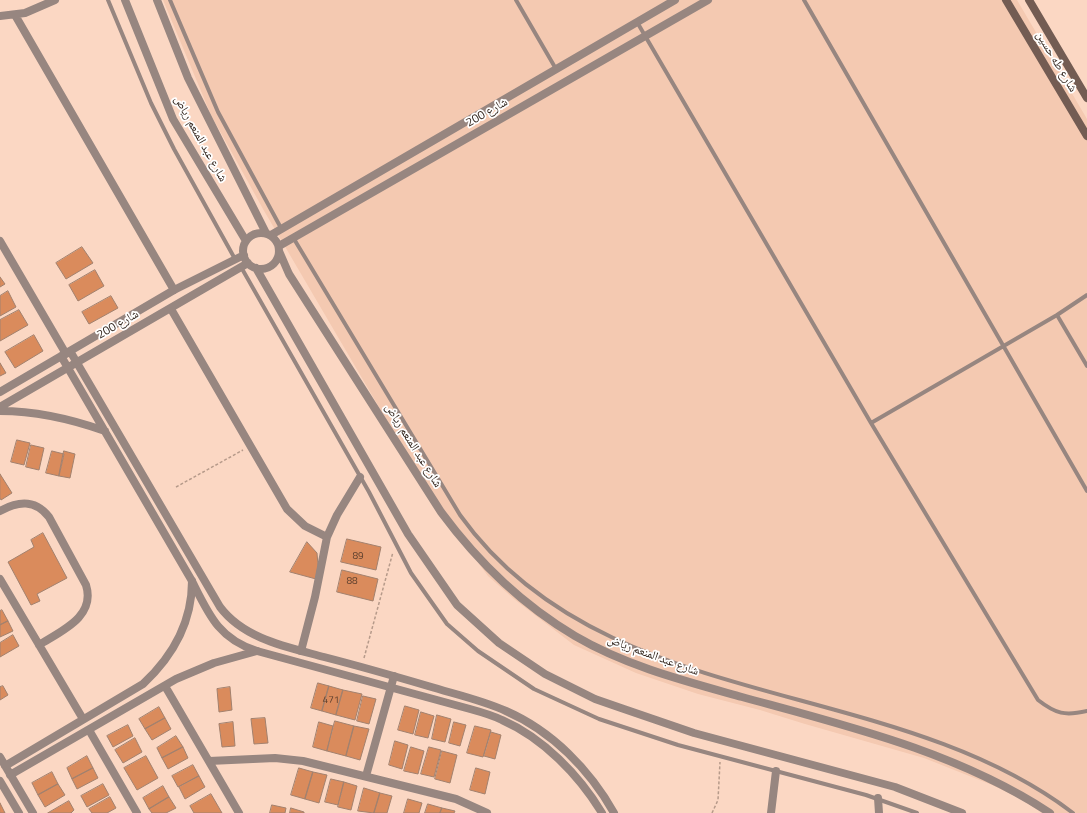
<!DOCTYPE html>
<html>
<head>
<meta charset="utf-8">
<style>
  body { margin:0 }
  canvas { display:block; background:#fbd7c3 }
</style>
</head>
<body>
<canvas width="1087" height="813"></canvas>
<script>
const ctx = document.querySelector('canvas').getContext('2d');
ctx.lineJoin = 'round';
function fill(path, color) { ctx.fillStyle = color; ctx.fill(path, 'evenodd'); }
function stroke(path, color, width, dash) { ctx.strokeStyle = color; ctx.lineWidth = width; ctx.lineCap = dash ? 'butt' : 'round'; ctx.setLineDash(dash || []); ctx.stroke(path); }
function drawText(font, color, halo, rows, align = 'center') {
  ctx.font = font + ' "Titillium Web","Noto Naskh Arabic",sans-serif'; ctx.lineWidth = 3.5; ctx.setLineDash([]); ctx.textBaseline = 'middle'; ctx.strokeStyle = halo; ctx.fillStyle = color; for (const [text, x, y, turn = 0] of rows) {
    ctx.save(); ctx.translate(x, y); ctx.rotate((+turn || 0) * Math.PI / 180); ctx.textAlign = isNaN(turn) ? turn : align; if (halo) ctx.strokeText(text, 0, 0); ctx.fillText(text, 0, 0); ctx.restore();
  }
}
fill(new Path2D(`
  M163 0H1017L1087 119V813H1042L1019 798 992 785 924 758 805 724 760 710 698 694 636 673 574 645 514 599 488 576 441 513 263 209 211 115Z`), '#f4c9b1');
const building = new Path2D(`
  M82 247 93 263 66 279 56 263Z
  M95 270 104 286 78 301 69 285Z
  M0 277 5 284 0 287Z
  M8 291 16 307 0 316V296Z
  M111 296 118 308 89 324 82 312Z
  M19 310 28 325 0 341V320Z
  M34 335 43 351 15 368 5 352Z
  M0 363 6 373 0 376Z
  M17 440 30 443 24 465 11 462Z
  M31 445 44 448 39 470 26 467Z
  M52 451 64 454 59 476 46 473Z
  M64 451 75 454 70 478 59 476Z
  M0 474 12 493 1 500 0 498Z
  M43 533 67 578 37 594 40 601 31 605 8 562 34 547 31 540Z
  M347 539 381 547 376 570 341 562Z
  M307 542 317 553 318 565 316 579 290 572Z
  M342 570 378 579 373 601 337 592Z
  M2 610 8 621 0 625V611Z
  M8 621 13 631 0 637V625Z
  M13 635 19 646 0 657V643Z
  M318 683 329 686 322 711 311 708Z
  M3 686 8 695 0 700V687Z
  M329 686 343 690 336 715 322 711Z
  M230 687 232 710 219 712 217 689Z
  M343 690 362 694 355 720 336 715Z
  M363 696 376 699 369 724 357 721Z
  M405 706 419 710 413 734 398 730Z
  M159 707 165 718 145 729 139 719Z
  M421 712 434 716 428 738 415 735Z
  M437 715 451 719 445 742 432 739Z
  M165 718 171 729 152 740 145 729Z
  M265 718 268 743 254 744 251 719Z
  M335 721 354 726 346 756 327 751Z
  M233 722 235 746 222 747 219 724Z
  M319 722 333 726 327 751 313 747Z
  M454 722 466 725 460 746 449 743Z
  M128 725 133 736 113 747 107 736Z
  M354 726 369 729 360 760 346 756Z
  M475 726 491 730 483 757 467 753Z
  M491 732 501 735 495 759 484 756Z
  M176 736 183 747 162 758 157 748Z
  M135 738 142 752 123 763 115 750Z
  M395 741 408 745 402 769 389 765Z
  M183 747 188 758 168 769 162 758Z
  M411 747 424 751 418 774 404 771Z
  M429 747 441 750 434 777 421 774Z
  M442 751 457 755 450 783 435 779Z
  M87 756 93 768 72 779 67 768Z
  M146 756 158 778 137 790 124 768Z
  M193 765 199 776 178 787 172 776Z
  M93 768 98 778 77 789 72 779Z
  M299 768 313 772 305 799 291 795Z
  M476 768 490 772 485 794 470 790Z
  M52 772 58 784 38 795 32 783Z
  M313 772 327 775 319 803 305 799Z
  M199 776 205 787 185 799 179 787Z
  M331 779 344 782 338 805 325 802Z
  M344 782 357 786 351 810 338 807Z
  M58 784 65 795 45 807 38 795Z
  M103 784 109 795 87 807 81 796Z
  M163 786 169 797 149 809 143 798Z
  M364 788 380 793 374 813 358 811Z
  M380 793 392 796 387 813H374Z
  M211 794 222 813H194L190 806Z
  M110 797 116 808 107 813H92L89 809Z
  M169 797 176 808 166 813H152L149 809Z
  M408 799 422 803 419 813H404Z
  M69 801 74 810 71 813H48Z
  M0 803 5 813H0Z
  M428 804 442 808 440 813H425Z
  M272 805 286 808 285 813H270Z
  M291 808 304 812V813H290Z
  M442 808 455 811 454 813H440Z`);
fill(building, '#da8b5c');
stroke(building, '#a2816e', 1);
stroke(new Path2D(`
  M176 487 243 450
  M364 658 393 552
  M712 813 718 800 720 762`), '#b69a8a', 1.5, [3, 2]);
stroke(new Path2D(`
  M108 0 151 103 174 149 235 259
  M170 0 218 112 281 228
  M516 0 556 69
  M804 0 1087 491
  M637 22 871 423 1038 700C1056 714 1065 716 1087 711
  M294 239 460 515C604 716 889 673 1073 813
  M241 267 369 492 411 573 447 624 478 651 534 689 599 719 678 745 866 795 917 813
  M1057 315 1087 366
  M871 423 1057 315 1087 295`), '#978680', 4);
stroke(new Path2D(`
  M15 15 174 290
  M0 16 25 13 55 0
  M171 309 287 509 305 526 327 537
  M0 511C18 501 35 499 49 517L86 585C96 617 61 631 39 645
  M0 579 83 719
  M301 651 315 597 327 537 337 515 360 477
  M165 686 239 813
  M89 730 137 813
  M0 757 33 813
  M209 761 275 758 303 761 456 799 487 813
  M5 766 143 684C173 656 192 622 192 581
  M10 775 176 679 214 663 257 651
  M366 776 394 676
  M0 781 19 813
  M878 798 879 813
  M771 813 776 771`), '#978680', 8);
stroke(new Path2D(`
  M125 0 173 119 246 241
  M157 0 188 78 266 233
  M243 251a18 18 0 1 1 36 0a18 18 0 1 1-36 0Z
  M271 235 675 0
  M0 241 66 354
  M279 246 708 0
  M279 251 289 274 441 512C478 562 521 604 575 636 626 666 685 681 742 697 848 726 957 752 1050 813
  M256 268 408 534 457 605 499 643 545 674 595 699 621 708 694 733 895 787 962 813
  M70 351 220 607C244 639 287 647 324 657 359 666 394 676 428 686 454 694 482 700 506 711 552 731 590 770 614 813
  M61 356 192 581C209 615 219 639 257 651L470 709C481 712 492 715 502 720 543 738 579 775 602 813
  M0 392 174 290 244 255
  M0 407 248 263
  M0 411C36 411 71 419 105 431`), '#978680', 8);
stroke(new Path2D(`
  M1006 0 1087 136
  M1029 0 1087 98`), '#735c53', 8);
drawText('10px', '#5e402e', null, [
  ["89",358,557],
  ["88",352,582],
  ["471",331,701]
]);
drawText('12px', '#34271f', '#fff', [
  ["شارع طه حسين",1056,62,59],
  ["شارع 200",487,113,-30],
  ["شارع عبد المنعم رياض",200,139,61],
  ["شارع 200",118,325,-30],
  ["شارع عبد المنعم رياض",413,446,58],
  ["شارع عبد المنعم رياض",653,656,20]
]);
</script>
</body>
</html>
